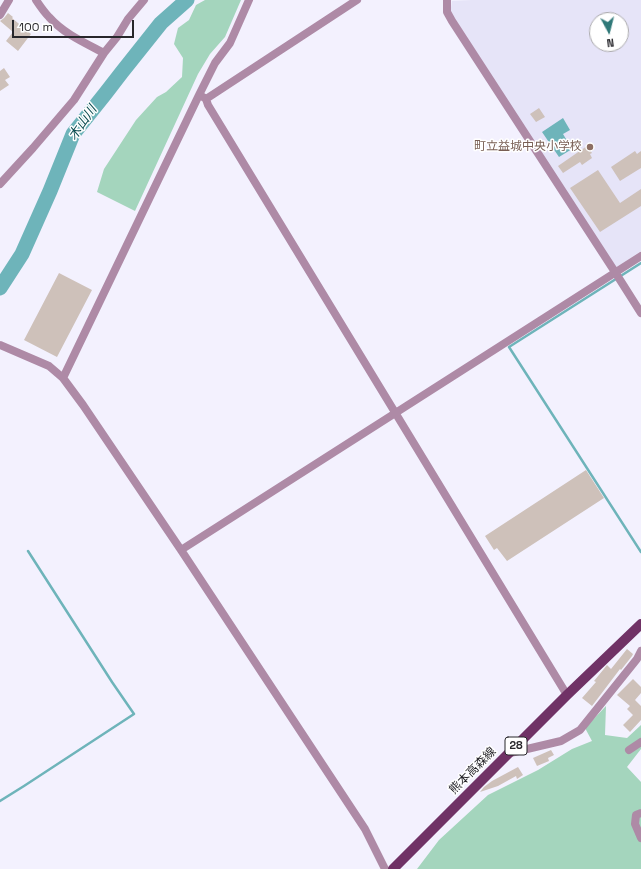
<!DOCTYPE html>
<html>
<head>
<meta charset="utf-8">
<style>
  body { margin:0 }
  #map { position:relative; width:641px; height:869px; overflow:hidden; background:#f3f1fe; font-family:"Space Grotesk",sans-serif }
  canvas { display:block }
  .north { position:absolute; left:589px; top:12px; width:40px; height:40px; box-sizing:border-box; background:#fff; border:1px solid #a9a8aa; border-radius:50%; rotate:173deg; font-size:11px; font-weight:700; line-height:16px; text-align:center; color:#27262b }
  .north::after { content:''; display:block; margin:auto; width:14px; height:18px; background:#2f7878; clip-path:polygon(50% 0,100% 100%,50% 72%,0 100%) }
  .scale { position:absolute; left:12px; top:20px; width:122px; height:18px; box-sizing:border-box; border:2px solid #27262b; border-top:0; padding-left:5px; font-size:12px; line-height:14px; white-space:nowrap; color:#27262b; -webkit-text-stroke:3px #fff; paint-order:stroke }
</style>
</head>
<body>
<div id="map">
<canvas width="641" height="869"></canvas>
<div class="north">N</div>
<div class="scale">100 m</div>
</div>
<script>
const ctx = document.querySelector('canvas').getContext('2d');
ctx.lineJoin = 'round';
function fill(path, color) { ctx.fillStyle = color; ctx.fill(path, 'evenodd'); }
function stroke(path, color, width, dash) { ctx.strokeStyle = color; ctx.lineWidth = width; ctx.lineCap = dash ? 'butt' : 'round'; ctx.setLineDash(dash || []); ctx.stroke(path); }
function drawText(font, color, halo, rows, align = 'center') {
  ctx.font = font + ' "Space Grotesk","Noto Sans JP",sans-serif'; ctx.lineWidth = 3; ctx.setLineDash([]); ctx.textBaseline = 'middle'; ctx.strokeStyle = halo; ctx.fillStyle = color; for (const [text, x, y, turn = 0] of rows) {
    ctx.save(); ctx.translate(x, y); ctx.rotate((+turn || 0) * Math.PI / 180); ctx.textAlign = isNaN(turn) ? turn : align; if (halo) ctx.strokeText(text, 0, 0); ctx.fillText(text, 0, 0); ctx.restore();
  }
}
fill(new Path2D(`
  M472 0H641V251L616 268 451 13V8L452 1ZM597 20H621V44H597Z`), '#e6e4f8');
fill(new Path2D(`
  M205 0H241L225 37 210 54 198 74 135 211 97 192 104 169 136 120 157 97 166 92 182 77 183 58 174 44 178 28 189 20 196 5Z
  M606 706 605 735 627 738 641 725V749L627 767 641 782V869H417L439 840 488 795 538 770 572 749 592 741 585 728Z`), '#a4d5bd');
fill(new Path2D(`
  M563 118 570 130 563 134 572 149 559 157 542 132Z`), '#6eb4ba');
stroke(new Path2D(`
  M641 263 509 347 641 552
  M0 801 24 786 134 714 112 682 28 551`), '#6eb4ba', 2.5);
stroke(new Path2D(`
  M0 288 22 254 50 191 73 134 105 94 122 72 161 23 187 0`), '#6eb4ba', 15);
fill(new Path2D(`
  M8 13 13 17 12 18 31 34 18 51 6 41 13 32 0 21 4 18Z
  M4 68 10 77 5 80 9 85 0 91V71Z
  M539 108 545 117 536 122 530 114Z
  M587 146 592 153 590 154 592 158 582 165 580 162 563 173 558 166Z
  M635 151 637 154 641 151V168L620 181 611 167Z
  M598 170 620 203 641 189V206L600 232 570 188Z
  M59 273 92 290 57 357 24 340Z
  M586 470 604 498 507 561 497 548 494 550 485 536Z
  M627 649 633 654 632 656 621 670 620 669 592 706 582 698 596 682 594 681 603 670 607 665 611 669Z
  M633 679 641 687V693L635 700 641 706V720L630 732 623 725 633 715 627 709 630 706 617 695Z
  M551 750 554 755 548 758 549 761 537 766 533 758Z
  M518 767 523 775 517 779 516 776 498 786 480 792 484 787 492 781Z`), '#cec1ba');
stroke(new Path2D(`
  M36 0C40 6 44 12 49 17 64 34 85 43 104 53
  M447 0V12L452 21 615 272 641 313
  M0 15 9 0
  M203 97 206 99 357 0
  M206 99 208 105 567 695
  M0 184 33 148 74 100 104 53 117 37 128 19 144 0
  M0 345 49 366 63 378 83 405 181 550 365 829 385 869
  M63 378 199 95 215 63 230 43 249 0
  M181 550 641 256
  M629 750 641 742
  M510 753 561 741 580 730 637 659 641 651
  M641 813 636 815 635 824 641 838`), '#ae8aa6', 8);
stroke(new Path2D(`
  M393 869 567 695 641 624`), '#703266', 10);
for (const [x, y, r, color] of [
  [590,147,4,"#8d6e63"]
]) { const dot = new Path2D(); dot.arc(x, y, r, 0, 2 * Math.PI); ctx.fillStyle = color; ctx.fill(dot); stroke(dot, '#fff', 1.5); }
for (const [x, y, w] of [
  [516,746,22]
]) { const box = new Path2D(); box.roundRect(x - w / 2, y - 9, w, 18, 3); ctx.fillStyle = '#fff'; ctx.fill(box); stroke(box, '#27262b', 1); }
drawText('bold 11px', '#27262b', null, [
  ["28",516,746]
]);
drawText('12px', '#785e54', '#fff', [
  ["町立益城中央小学校",582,147]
], 'right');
drawText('12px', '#27262b', '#fff', [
  ["熊本高森線",473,771,-45]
]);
drawText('italic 13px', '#0f4f53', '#fff', [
  ["木山川",83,123,-55]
]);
</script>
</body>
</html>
